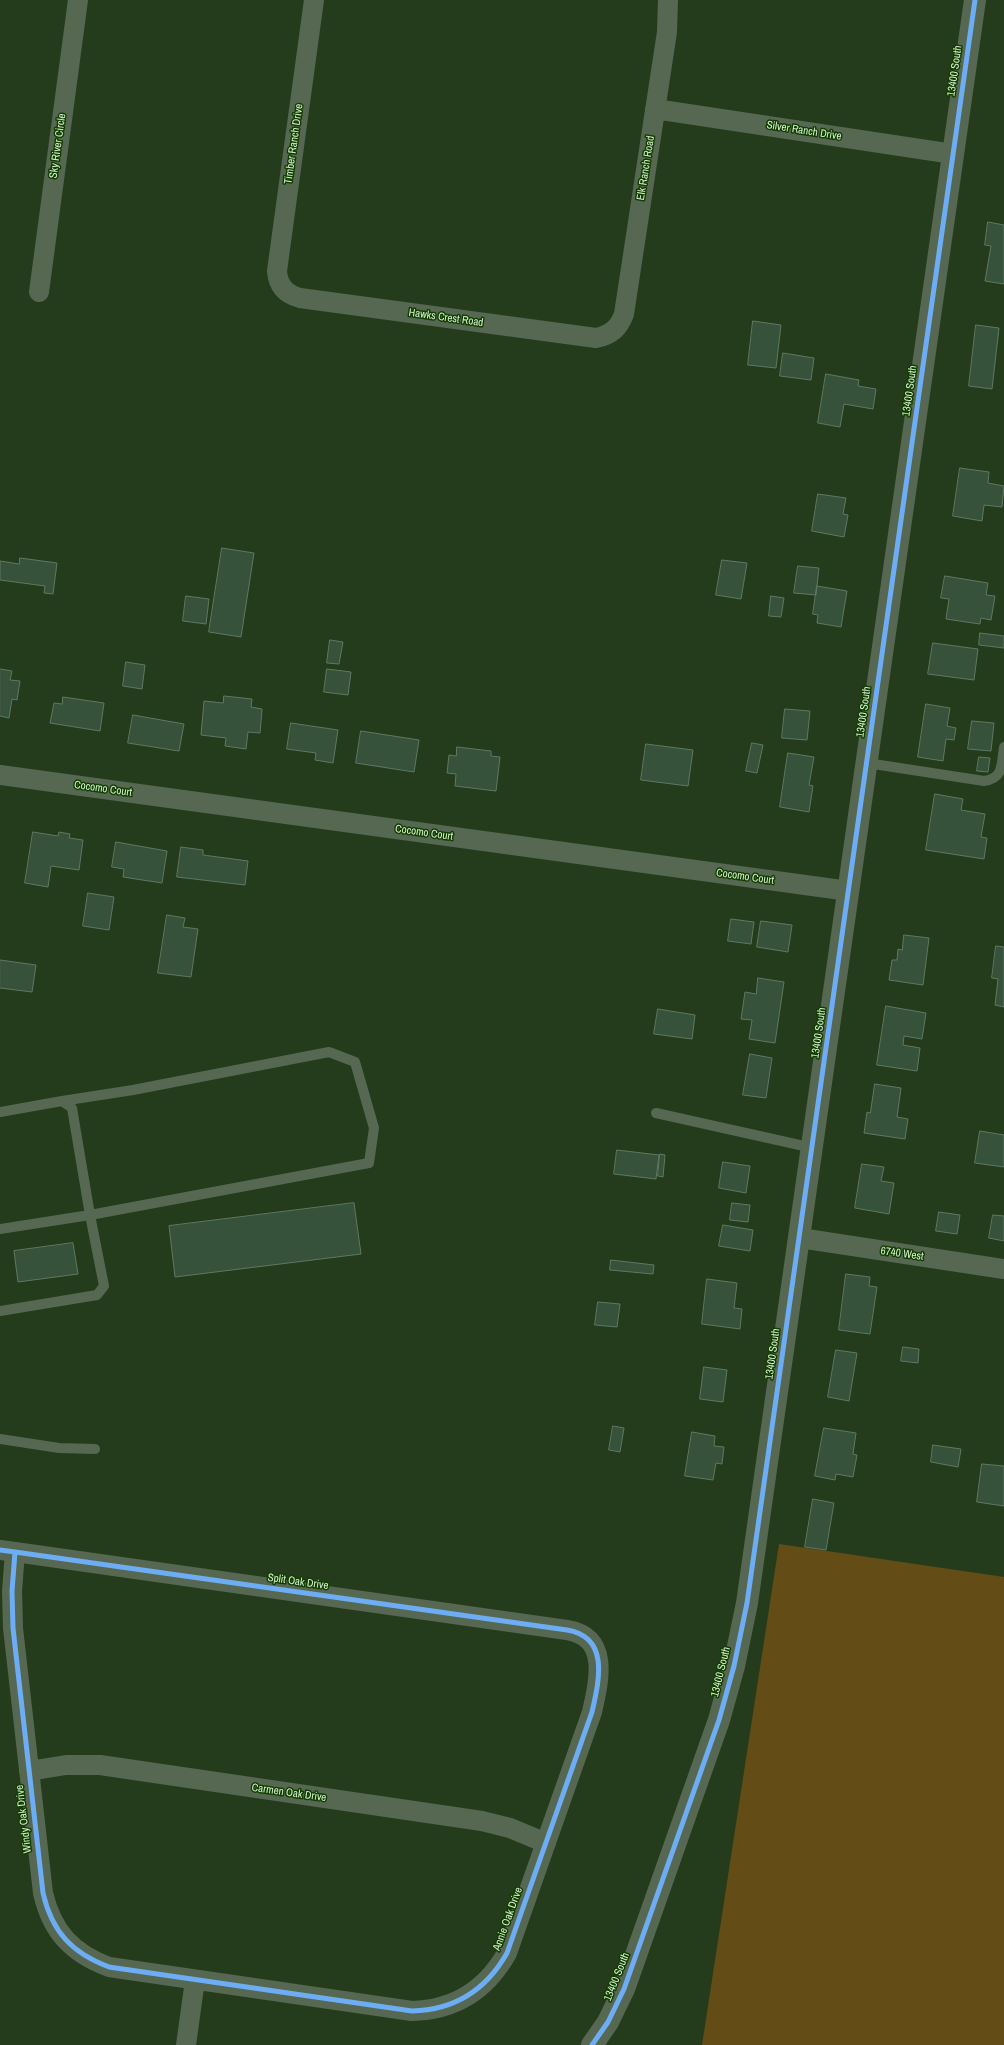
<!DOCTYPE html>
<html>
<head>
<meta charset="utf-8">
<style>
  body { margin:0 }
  canvas { display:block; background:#243c1b }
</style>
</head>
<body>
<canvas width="1004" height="2045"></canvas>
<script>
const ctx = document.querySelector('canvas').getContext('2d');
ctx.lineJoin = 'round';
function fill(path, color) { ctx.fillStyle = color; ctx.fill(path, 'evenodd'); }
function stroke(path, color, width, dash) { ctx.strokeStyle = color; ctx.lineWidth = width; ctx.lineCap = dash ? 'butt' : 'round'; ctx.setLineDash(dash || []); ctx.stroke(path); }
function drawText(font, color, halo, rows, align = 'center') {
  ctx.font = font + ' "Archivo Narrow",sans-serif'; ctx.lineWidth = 3; ctx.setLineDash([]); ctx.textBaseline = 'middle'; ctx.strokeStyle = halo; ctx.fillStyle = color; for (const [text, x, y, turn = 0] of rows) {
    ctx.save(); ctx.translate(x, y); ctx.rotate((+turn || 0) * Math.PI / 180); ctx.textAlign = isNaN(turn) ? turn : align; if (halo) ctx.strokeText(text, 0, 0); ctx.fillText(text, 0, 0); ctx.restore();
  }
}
fill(new Path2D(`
  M779 1544 1004 1577V2045H702Z`), '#634c15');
const building = new Path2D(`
  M988 222 1004 225V284L985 281 991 246 985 245Z
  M753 321 781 325 776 368 748 365Z
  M976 325 999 328 992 389 969 386Z
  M783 353 814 358 811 380 780 376Z
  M826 374 859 380 858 386 876 389 873 409 844 404 840 427 818 423Z
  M960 468 989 472 988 483 1004 486 1002 507 984 505 982 521 953 516Z
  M818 494 846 498 843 514 848 515 844 537 812 531Z
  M222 548 254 553 241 637 209 632Z
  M20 558 57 563 53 594 44 593 45 586 0 580V561L19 564Z
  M722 560 747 563 741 599 716 595Z
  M798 566 819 568 816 595 794 593Z
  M945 576 988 583 986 595 995 596 991 620 981 618 980 624 946 619 949 599 941 598Z
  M817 586 847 591 841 627 817 623 818 615 813 614Z
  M186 596 209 599 206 624 183 621Z
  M771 596 784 598 781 617 769 616Z
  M980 633 1004 636V648L979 645Z
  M330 640 343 642 339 664 327 663Z
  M933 643 978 649 974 680 928 674Z
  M126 662 145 665 142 689 123 686Z
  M0 669 12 671 10 680 20 681 17 700 12 699 9 718 0 716Z
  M327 669 351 672 348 695 324 692Z
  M224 696 252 699 251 707 262 709 260 733 248 732 246 749 225 746 226 738 201 735 204 701 223 703Z
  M63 697 104 703 100 731 50 723 54 703 62 704Z
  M926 704 950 708 947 726 956 728 954 740 946 739 943 761 918 757Z
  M785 709 810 711 807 740 782 738Z
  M133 715 184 724 179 751 128 743Z
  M972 721 994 723 991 751 968 749Z
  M291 723 338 730 333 763 315 760 316 753 287 749Z
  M361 731 419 740 414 772 356 763Z
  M752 743 763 745 757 773 746 771Z
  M646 744 693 750 688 786 641 780Z
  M457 747 491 751V756L500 757 496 791 455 786 456 774 447 773 449 755 456 756Z
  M788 753 814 757 809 785 813 786 809 812 780 807Z
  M979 757 990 758 988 772 977 771Z
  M935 794 963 799 961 810 985 814 981 837 987 838 984 859 926 850Z
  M33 832 58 836 59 832 70 834 69 838 83 840 79 870 51 866 48 887 25 883Z
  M116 842 167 851 162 883 123 877 124 869 112 867Z
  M181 847 203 850V855L248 861 245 885 177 877Z
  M88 893 114 897 109 930 83 926Z
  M167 915 185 918 183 927 198 929 191 977 158 973Z
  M731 919 754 922 751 944 728 941Z
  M761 921 792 925 788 952 757 947Z
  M904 935 929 938 923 985 889 980 892 960H897L898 949 902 950Z
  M996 946 1004 947V1007L995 1005 998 979 992 978Z
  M0 960 36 965 32 992 0 988Z
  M758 978 784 982 775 1043 749 1039 752 1020 741 1019 745 992 756 994Z
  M886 1006 926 1013 922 1039 904 1036 903 1045 920 1048 917 1071 877 1065Z
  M658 1009 695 1015 692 1039 654 1034Z
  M750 1054 772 1058 766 1098 743 1095Z
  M875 1084 901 1088 897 1117 908 1119 905 1139 864 1133 867 1112 870 1113Z
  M980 1131 1004 1135V1167L975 1163Z
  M617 1150 659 1155 656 1179 614 1174Z
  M660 1154 665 1155 663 1177 658 1176Z
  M723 1162 750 1166 746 1193 719 1188Z
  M862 1164 884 1167 881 1181 894 1183 889 1214 855 1208Z
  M354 1203 361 1254 175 1277 169 1226Z
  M732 1203 750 1205 748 1222 730 1220Z
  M939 1212 960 1215 957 1234 936 1231Z
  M993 1215 1004 1216V1241L989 1238Z
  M723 1225 753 1230 750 1251 719 1246Z
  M73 1243 78 1274 18 1282 14 1251Z
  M611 1260 654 1265 653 1274 610 1270Z
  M846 1274 870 1277 869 1286 877 1287 870 1334 839 1330Z
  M707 1279 737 1283 734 1308 742 1309 740 1329 702 1324Z
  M598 1302 620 1304 617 1327 595 1325Z
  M903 1347 919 1349 918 1363 901 1361Z
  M836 1350 857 1353 849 1401 828 1397Z
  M704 1367 727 1370 723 1402 700 1399Z
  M613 1426 624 1428 620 1452 609 1450Z
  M824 1428 856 1433 853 1454 857 1455 853 1477 836 1474 835 1480 815 1476Z
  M692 1432 715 1436 714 1446 724 1447 722 1464 716 1463 713 1480 685 1476Z
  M933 1445 961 1449 958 1467 931 1462Z
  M982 1464 1004 1466V1506L977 1502Z
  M813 1499 834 1503 826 1550 805 1547Z`);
fill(building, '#37523b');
stroke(building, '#5e7861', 1);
stroke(new Path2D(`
  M867 763 984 781C1004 778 1001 765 1004 747
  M0 1112 62 1101 72 1108 90 1215 369 1163 374 1128 355 1062 329 1052 133 1090 62 1101
  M656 1113 813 1148
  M0 1229 90 1215 104 1286 97 1295 0 1311
  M0 1439 59 1448 95 1449`), '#566852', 10);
stroke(new Path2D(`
  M314 0 277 271C278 286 286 294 300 298L596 338C611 335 619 328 624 314L667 32 668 0
  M655 109 953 154
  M39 292 78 0
  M0 775 849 891
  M800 1238 1004 1269
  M0 1550 15 1552 567 1630C610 1637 599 1681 592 1712L507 1953C486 1990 454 2010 412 2011L109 1967C72 1953 52 1932 43 1893L13 1628 12 1591 15 1552
  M29 1771 66 1765H100L482 1821 510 1828 546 1843
  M186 2045 195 1980`), '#566852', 20);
stroke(new Path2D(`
  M592 2045 608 2022 624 1989 719 1720 734 1666 747 1603 975 0`), '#566852', 22);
stroke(new Path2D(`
  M0 1550 15 1552 567 1630C610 1637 599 1681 592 1712L507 1953C486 1990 454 2010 412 2011L109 1967C72 1953 52 1932 43 1893L13 1628 12 1591 15 1552
  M592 2045 608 2022 624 1989 719 1720 734 1666 747 1603 975 0`), '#6dadf4', 5);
drawText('11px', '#d6efcf', '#123e01', [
  ["13400 South",955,71,-82],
  ["Silver Ranch Drive",804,131,9],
  ["Timber Ranch Drive",294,144,-82],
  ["Sky River Circle",58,146,-82],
  ["Elk Ranch Road",646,168,-81],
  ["Hawks Crest Road",446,318,8],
  ["13400 South",910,391,-82],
  ["13400 South",864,712,-82],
  ["Cocomo Court",103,789,8],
  ["Cocomo Court",424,833,8],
  ["Cocomo Court",745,877,8],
  ["13400 South",819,1033,-82],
  ["6740 West",902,1254,8],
  ["13400 South",773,1354,-82],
  ["Split Oak Drive",298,1582,8],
  ["13400 South",721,1672,-76],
  ["Carmen Oak Drive",289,1793,8],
  ["Windy Oak Drive",24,1819,-97],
  ["Annie Oak Drive",508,1919,-70],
  ["13400 South",617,1977,-68]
]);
</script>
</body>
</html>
